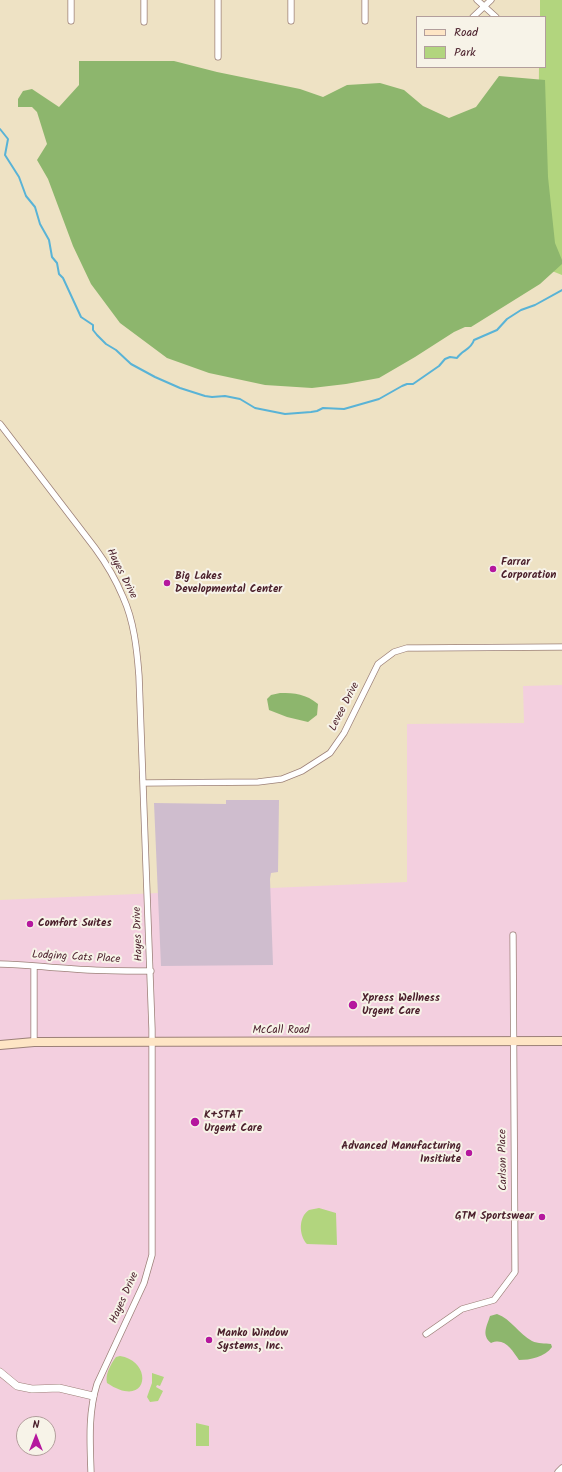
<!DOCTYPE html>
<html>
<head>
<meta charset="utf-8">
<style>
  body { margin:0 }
  #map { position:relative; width:562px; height:1472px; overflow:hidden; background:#eee2c4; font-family:Kalam,sans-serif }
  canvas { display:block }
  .legend { position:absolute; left:416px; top:16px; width:130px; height:52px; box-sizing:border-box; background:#f7f3e8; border:1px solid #b29e9c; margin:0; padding:5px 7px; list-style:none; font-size:12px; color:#4a1f2b }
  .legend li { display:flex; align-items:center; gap:8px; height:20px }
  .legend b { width:20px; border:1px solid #b29e9c }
  .north { position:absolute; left:16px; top:1416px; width:40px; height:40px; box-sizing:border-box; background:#f7f3e8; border:1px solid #b29e9c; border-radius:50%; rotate:0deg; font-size:11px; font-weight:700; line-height:16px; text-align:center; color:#4a1f2b }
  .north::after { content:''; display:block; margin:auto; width:14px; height:18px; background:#b5179e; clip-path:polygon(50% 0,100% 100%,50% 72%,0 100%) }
</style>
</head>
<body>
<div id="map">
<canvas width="562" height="1472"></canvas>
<ul class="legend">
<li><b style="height:5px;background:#fee5c5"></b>Road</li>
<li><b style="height:11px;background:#b2d57e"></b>Park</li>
</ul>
<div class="north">N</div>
</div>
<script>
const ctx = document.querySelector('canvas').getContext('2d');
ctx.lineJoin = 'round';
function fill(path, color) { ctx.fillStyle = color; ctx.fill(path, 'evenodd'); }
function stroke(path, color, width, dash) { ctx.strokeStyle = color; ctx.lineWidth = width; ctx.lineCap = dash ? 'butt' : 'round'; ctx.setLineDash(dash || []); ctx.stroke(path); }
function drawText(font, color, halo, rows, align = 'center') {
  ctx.font = font + ' Kalam,sans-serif'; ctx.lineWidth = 4; ctx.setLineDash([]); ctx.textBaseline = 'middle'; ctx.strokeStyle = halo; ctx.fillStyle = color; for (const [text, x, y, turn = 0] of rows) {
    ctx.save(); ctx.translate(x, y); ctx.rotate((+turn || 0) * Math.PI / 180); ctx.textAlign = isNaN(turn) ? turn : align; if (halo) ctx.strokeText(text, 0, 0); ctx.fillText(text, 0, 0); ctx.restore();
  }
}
fill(new Path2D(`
  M562 685V1465L555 1472H0V900L407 882V724L524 723 523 686ZM24 1424H48V1448H24Z`), '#f3cfdf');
fill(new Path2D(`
  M226 800H279L278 872 271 873 270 879 273 965 161 966 154 803 226 804Z`), '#cfbdce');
fill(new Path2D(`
  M540 0H562V275L537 265 539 67H545V17H540Z
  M319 1208 336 1213 337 1245 307 1244C299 1236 298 1217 309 1210 312 1209 316 1209 319 1208Z
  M120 1356C154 1361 149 1411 107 1383 105 1375 110 1365 116 1357Z
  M152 1373 164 1377 160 1386 157 1385 156 1387 163 1391 158 1401 150 1402 147 1397 152 1383Z
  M196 1423 209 1426V1446H196Z`), '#b2d57e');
fill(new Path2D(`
  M79 61H174L217 72 300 89 323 97 347 85 380 83 404 90 423 106 449 118 476 107 499 76 545 80 548 177 555 243 562 260V264L540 284 471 327H465L454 332 415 357 379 378 346 384 312 388 265 385 209 373 167 358 120 323 91 284 73 246 48 179 37 160 47 144 37 112 32 107H18V99L23 91 32 89 59 107 79 85Z
  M280 693C295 693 306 694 318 704L317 715 308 722 287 717 269 710 267 699 271 695Z
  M497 1314C511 1319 519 1334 532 1341 538 1344 545 1343 551 1344L552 1347C545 1357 530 1360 519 1360 512 1350 505 1337 491 1343 481 1335 487 1326 490 1316Z`), '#8db66d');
stroke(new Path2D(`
  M0 129 8 139 5 155 19 177 26 196 35 207 40 224 49 240 52 257 57 263 59 274 63 278 81 317 93 325V330L97 335 106 344 116 350 131 364 155 377 180 388 205 396 212 397 225 396 240 399 255 408 285 414 311 412 317 411 323 408 344 409 379 399 402 386 407 384H413L439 366 445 359 450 357 457 358C462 350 471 350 474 340L497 330 507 319 521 310 535 305 562 290`), '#59b3d6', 2);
const minor = new Path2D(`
  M144 0V22
  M218 0V57
  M291 0V21
  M365 0V21
  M477 0 496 17
  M473 17 491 0
  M71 21V0
  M0 424 95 548C106 563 116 580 123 597 134 621 137 650 139 676L152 1029V1255L144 1283 97 1384C88 1413 90 1442 91 1472
  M143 783 258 782 282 779 302 771 330 753 344 733 378 664 394 652 407 648H417L562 647
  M0 964C25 964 49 968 74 969 99 971 125 971 151 971
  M34 966V1042
  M426 1334 462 1309 494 1300 515 1272 513 935
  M558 1472 562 1468`);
const tertiary = new Path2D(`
  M0 1372 17 1386 32 1389 59 1388 93 1396`);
const secondary = new Path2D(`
  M0 1045 34 1042 562 1041`);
stroke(minor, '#9c8078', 7);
stroke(tertiary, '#9c8078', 8);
stroke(secondary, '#9c8078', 10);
stroke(minor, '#fff', 5.5);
stroke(tertiary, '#fff', 7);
stroke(secondary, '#fee5c5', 8);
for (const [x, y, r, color] of [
  [493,569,4,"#b5179e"],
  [167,583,4,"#b5179e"],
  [30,924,4,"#b5179e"],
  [353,1005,5,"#b5179e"],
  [195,1122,5,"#b5179e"],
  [469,1153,4,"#b5179e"],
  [542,1217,4,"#b5179e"],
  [209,1340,4,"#b5179e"]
]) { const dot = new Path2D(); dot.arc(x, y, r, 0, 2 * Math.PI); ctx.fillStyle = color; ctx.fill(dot); stroke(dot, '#f7f3e8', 1.5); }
drawText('bold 11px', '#4a1f2b', '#f7f3e8', [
  ["Farrar",501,563],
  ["Corporation",501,576],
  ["Big Lakes",175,577],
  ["Developmental Center",175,590],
  ["Comfort Suites",38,924],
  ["Xpress Wellness",362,999],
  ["Urgent Care",362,1012],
  ["K+STAT",204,1116],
  ["Urgent Care",204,1129],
  ["Advanced Manufacturing",461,1147,"right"],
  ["Insitiute",461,1160,"right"],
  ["GTM Sportswear",534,1217,"right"],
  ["Manko Window",217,1334],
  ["Systems, Inc.",217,1347]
], 'left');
drawText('11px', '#4a1f2b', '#f7f3e8', [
  ["Hayes Drive",121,574,63],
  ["Levee Drive",345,707,-63],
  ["Hayes Drive",139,934,-92],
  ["Lodging Cats Place",76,958,3],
  ["McCall Road",281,1031],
  ["Carlson Place",504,1160,-91],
  ["Hayes Drive",125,1298,-66]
]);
</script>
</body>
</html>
